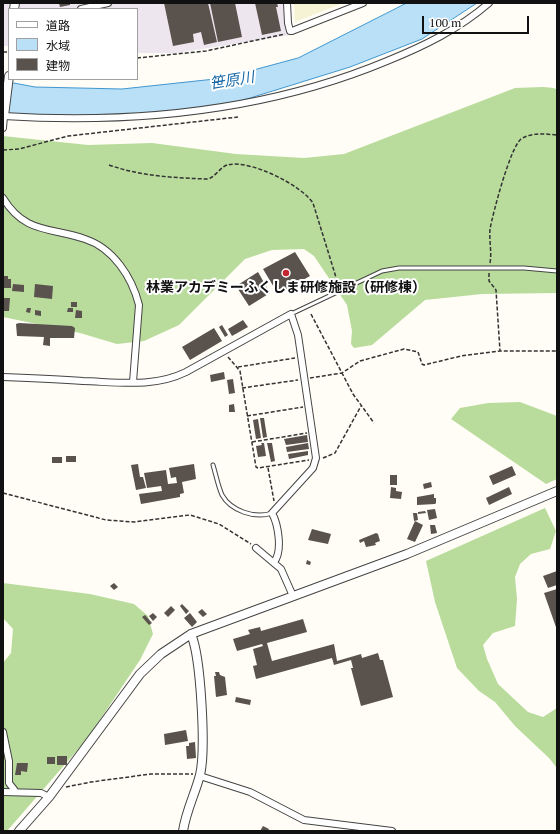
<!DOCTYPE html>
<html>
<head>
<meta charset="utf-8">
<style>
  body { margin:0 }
  #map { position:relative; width:560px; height:834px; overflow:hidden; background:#fffdf5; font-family:"PT Serif","Noto Sans JP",serif }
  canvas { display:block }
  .frame { position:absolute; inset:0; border:4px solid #111; pointer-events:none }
  .legend { position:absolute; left:8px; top:8px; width:130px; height:72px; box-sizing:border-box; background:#fff; border:1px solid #a0a0a0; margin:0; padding:5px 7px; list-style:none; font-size:12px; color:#111 }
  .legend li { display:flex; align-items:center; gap:8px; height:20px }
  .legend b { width:20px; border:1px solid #a0a0a0 }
  .scale { position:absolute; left:422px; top:16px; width:107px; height:18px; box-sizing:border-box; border:2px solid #111; border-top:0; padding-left:5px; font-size:12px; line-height:14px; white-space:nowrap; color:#111; -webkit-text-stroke:3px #fff; paint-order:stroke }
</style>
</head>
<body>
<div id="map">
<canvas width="560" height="834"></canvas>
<div class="frame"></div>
<ul class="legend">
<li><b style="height:5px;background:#fff"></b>道路</li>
<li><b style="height:11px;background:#b9e0f7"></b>水域</li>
<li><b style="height:11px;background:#5a524d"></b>建物</li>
</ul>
<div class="scale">100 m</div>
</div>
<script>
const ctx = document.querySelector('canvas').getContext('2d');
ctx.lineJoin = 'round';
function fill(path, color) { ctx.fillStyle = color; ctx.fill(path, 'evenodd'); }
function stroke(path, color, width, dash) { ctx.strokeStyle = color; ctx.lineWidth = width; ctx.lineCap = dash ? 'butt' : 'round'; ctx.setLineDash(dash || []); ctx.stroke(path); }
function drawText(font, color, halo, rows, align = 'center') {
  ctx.font = font + ' "PT Serif","Noto Sans JP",serif'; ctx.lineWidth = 4; ctx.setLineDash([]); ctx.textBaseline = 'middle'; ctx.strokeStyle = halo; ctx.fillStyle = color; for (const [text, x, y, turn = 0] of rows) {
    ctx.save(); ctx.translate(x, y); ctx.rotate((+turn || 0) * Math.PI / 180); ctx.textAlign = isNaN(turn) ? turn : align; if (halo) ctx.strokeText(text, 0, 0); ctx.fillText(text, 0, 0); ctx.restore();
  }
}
fill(new Path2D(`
  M3 3H287L291 35 177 53H137V9H9V46H3Z`), '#eee6ef');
fill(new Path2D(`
  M294 3H343L295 22Z`), '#f6f3d4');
fill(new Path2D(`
  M543 87 554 88 557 90V293L482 294 425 300 372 345 354 348 351 344 352 331 347 305 314 256 304 249 272 250 245 259 179 325 144 341 117 344 80 333 3 317V136L88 145 152 143 236 154 304 158 344 154 515 88Z
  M520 402 557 416V479L546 484 451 419 460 408 488 403Z
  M545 508 556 531 550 549 531 554 520 564 515 577 517 599 515 626 493 633 483 645 487 659 498 684 528 712 543 717 557 708V768L549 758 515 726 495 702 479 691 457 668 435 602 426 561Z
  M3 583 90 594 134 604 148 616 153 634 140 660 87 739 7 831H3V663L11 653 13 629 3 618Z`), '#b9dc9c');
const water = new Path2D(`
  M407 3H477L422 39 350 67 234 103 146 115 35 119 3 114V81L35 87 122 89 224 78 298 58Z`);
fill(water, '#b9e0f7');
stroke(water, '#3f96cf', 1);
fill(new Path2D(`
  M59 3H70V5L60 7Z
  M164 3H208L217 42 204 45 201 32 193 34 194 42 173 46Z
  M210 3H235L242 37 218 42Z
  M255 3H277L278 7H276L281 31 262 35Z
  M295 252 310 276 278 294 263 269Z
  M258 272 270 293 249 306 236 286Z
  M3 276H8V279H11V288H3Z
  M13 284 24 285V292L12 291Z
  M35 284 53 286 52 299 34 297Z
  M3 298H10L9 311H3Z
  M71 302H77V307H71Z
  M27 308H31L30 313 26 312Z
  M68 308H73V312H67Z
  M35 310 41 311V316L35 315Z
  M76 310 82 311V318H75Z
  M243 320 248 327 232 336 228 329Z
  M19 323 72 326 75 328 74 338H50V346L43 345 44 337 17 336 16 324Z
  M222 325 228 335 225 337 219 327Z
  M214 328 222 341 190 360 182 347Z
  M224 372 225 379 211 382 210 375Z
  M233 379 235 393 229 394 227 380Z
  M234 404 235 412H229V405Z
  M260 418H264L267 437 263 438Z
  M258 419 261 438 256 439 253 420Z
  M307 435 308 442 286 445 284 439Z
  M261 443H264L266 456 258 457 256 446 262 445Z
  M267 443H272L275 461 271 462Z
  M308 443 309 449 287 452 286 447Z
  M308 451V455L289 459 288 454Z
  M66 456H76V462H66Z
  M52 457H62V463H52Z
  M138 464 140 477H143L146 488 136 490 131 465Z
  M194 464 196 479 182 482 184 493 180 494V497L141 504 139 494 162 491 161 486 147 488 144 473 166 470 168 484 177 483 176 477 171 478 169 468Z
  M512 466 516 475 493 485 489 476Z
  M390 475H397V485H390Z
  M431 482 432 487 424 489 423 484Z
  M391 487 396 488V491L402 492 401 499 390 498Z
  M509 487 512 494 489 505 486 498Z
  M434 494V498H436V503L435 504 417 505V497Z
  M435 509 437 518 429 520 427 510Z
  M425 511 426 513 418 514V512Z
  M413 513H417L418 520 414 521Z
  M415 521 423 525 415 542 407 539Z
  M430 525H435L437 533 431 534Z
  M312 529 331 534 328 544 308 540Z
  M376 533 378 534 380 541 375 543 376 545 366 547 364 541 360 543 359 540Z
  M307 560 311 562 310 565 306 564Z
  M557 571V585L548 588 543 576Z
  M114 583 118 587 114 590 110 586Z
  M557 589V630L544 593Z
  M182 604 189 611 186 614 180 606Z
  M171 606 175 610 168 617 164 613Z
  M202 609 207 614 203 617 198 612Z
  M153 613 157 617 153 621 149 616Z
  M190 613 197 622 192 627 184 618Z
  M145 615 152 623 149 625 142 617Z
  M303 619 307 632 267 643 272 661 334 644 337 661 361 654 362 658 378 653 380 660H383L393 697 361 706 351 668H353L351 660 334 665 332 658 256 679 253 666 257 665 253 649 263 646 262 644 237 651 233 639 250 634 248 630 260 627 261 631Z
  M215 672H219L220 675 225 677 227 695 216 697 214 676H216Z
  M236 697 251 700 250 705 235 702Z
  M186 730 188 741 165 745 164 734Z
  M195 742 196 758 187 759 186 746H189V743Z
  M57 756H67V765H57Z
  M47 757H55V764H47Z
  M17 763H28L27 772 21 771V775H15Z
  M263 826 269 829 268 831H260Z`), '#5a524d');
const service = new Path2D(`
  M291 314 382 271 399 268H524L557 271
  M213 465C216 475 218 486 222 495 231 511 255 519 272 513`);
const minor = new Path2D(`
  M287 3 288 23 290 31H292L363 3
  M81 9 108 3
  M3 116C132 124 267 111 387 61 424 46 459 29 489 3
  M3 128 4 116
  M3 198C25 234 50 227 85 239 113 248 132 277 139 305L133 382
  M3 377C30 378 56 379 83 381 117 382 154 388 186 372L291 314 298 335 316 458 313 468 272 513C278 524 283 551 274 562
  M256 548 281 569 293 596
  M3 732 9 761V783L16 792
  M200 776 250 792 304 820 392 831
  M3 792 41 793 49 797`);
const tertiary = new Path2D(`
  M14 9 15 3
  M4 116 9 76
  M19 831 49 797 140 674 161 654 191 634 407 554 557 491
  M183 831C186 811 195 794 200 775 206 750 201 657 191 634`);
stroke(service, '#444', 5);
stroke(minor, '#444', 8);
stroke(tertiary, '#444', 10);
stroke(new Path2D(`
  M3 52H9
  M137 58 206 51 285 34
  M3 150 19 149 68 136 238 117
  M109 165C140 176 175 178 207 179 215 178 219 168 227 165 250 159 301 185 313 203L339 287
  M490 263C492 252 489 241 490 229 493 213 510 148 521 139 532 132 545 134 557 135
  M489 273V281L496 290 500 351
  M311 314 353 394 374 423
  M228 357 240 371 256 467 258 468 309 460
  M238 367 295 358
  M310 378 342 373 360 361 404 349 418 352 422 364 424 365 461 356 500 351H557
  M242 388 298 380
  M247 416 303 407
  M252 442 307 433
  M323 458 335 453 361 406
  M268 468 274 501
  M3 493 106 520 134 522 190 515 219 524 251 544
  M66 787 91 782 151 774H193`), '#333', 1.5, [4, 2]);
stroke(service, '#fff', 3);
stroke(minor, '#fff', 6);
stroke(tertiary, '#fff', 8);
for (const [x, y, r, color] of [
  [286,273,4,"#c4262e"]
]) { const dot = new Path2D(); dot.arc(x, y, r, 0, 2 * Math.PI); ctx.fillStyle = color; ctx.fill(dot); stroke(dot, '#fff', 1.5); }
drawText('bold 14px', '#111', '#fff', [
  ["林業アカデミーふくしま研修施設（研修棟）",286,288]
]);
drawText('italic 15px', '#1768a6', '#fff', [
  ["笹原川",232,81,-9]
]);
</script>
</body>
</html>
